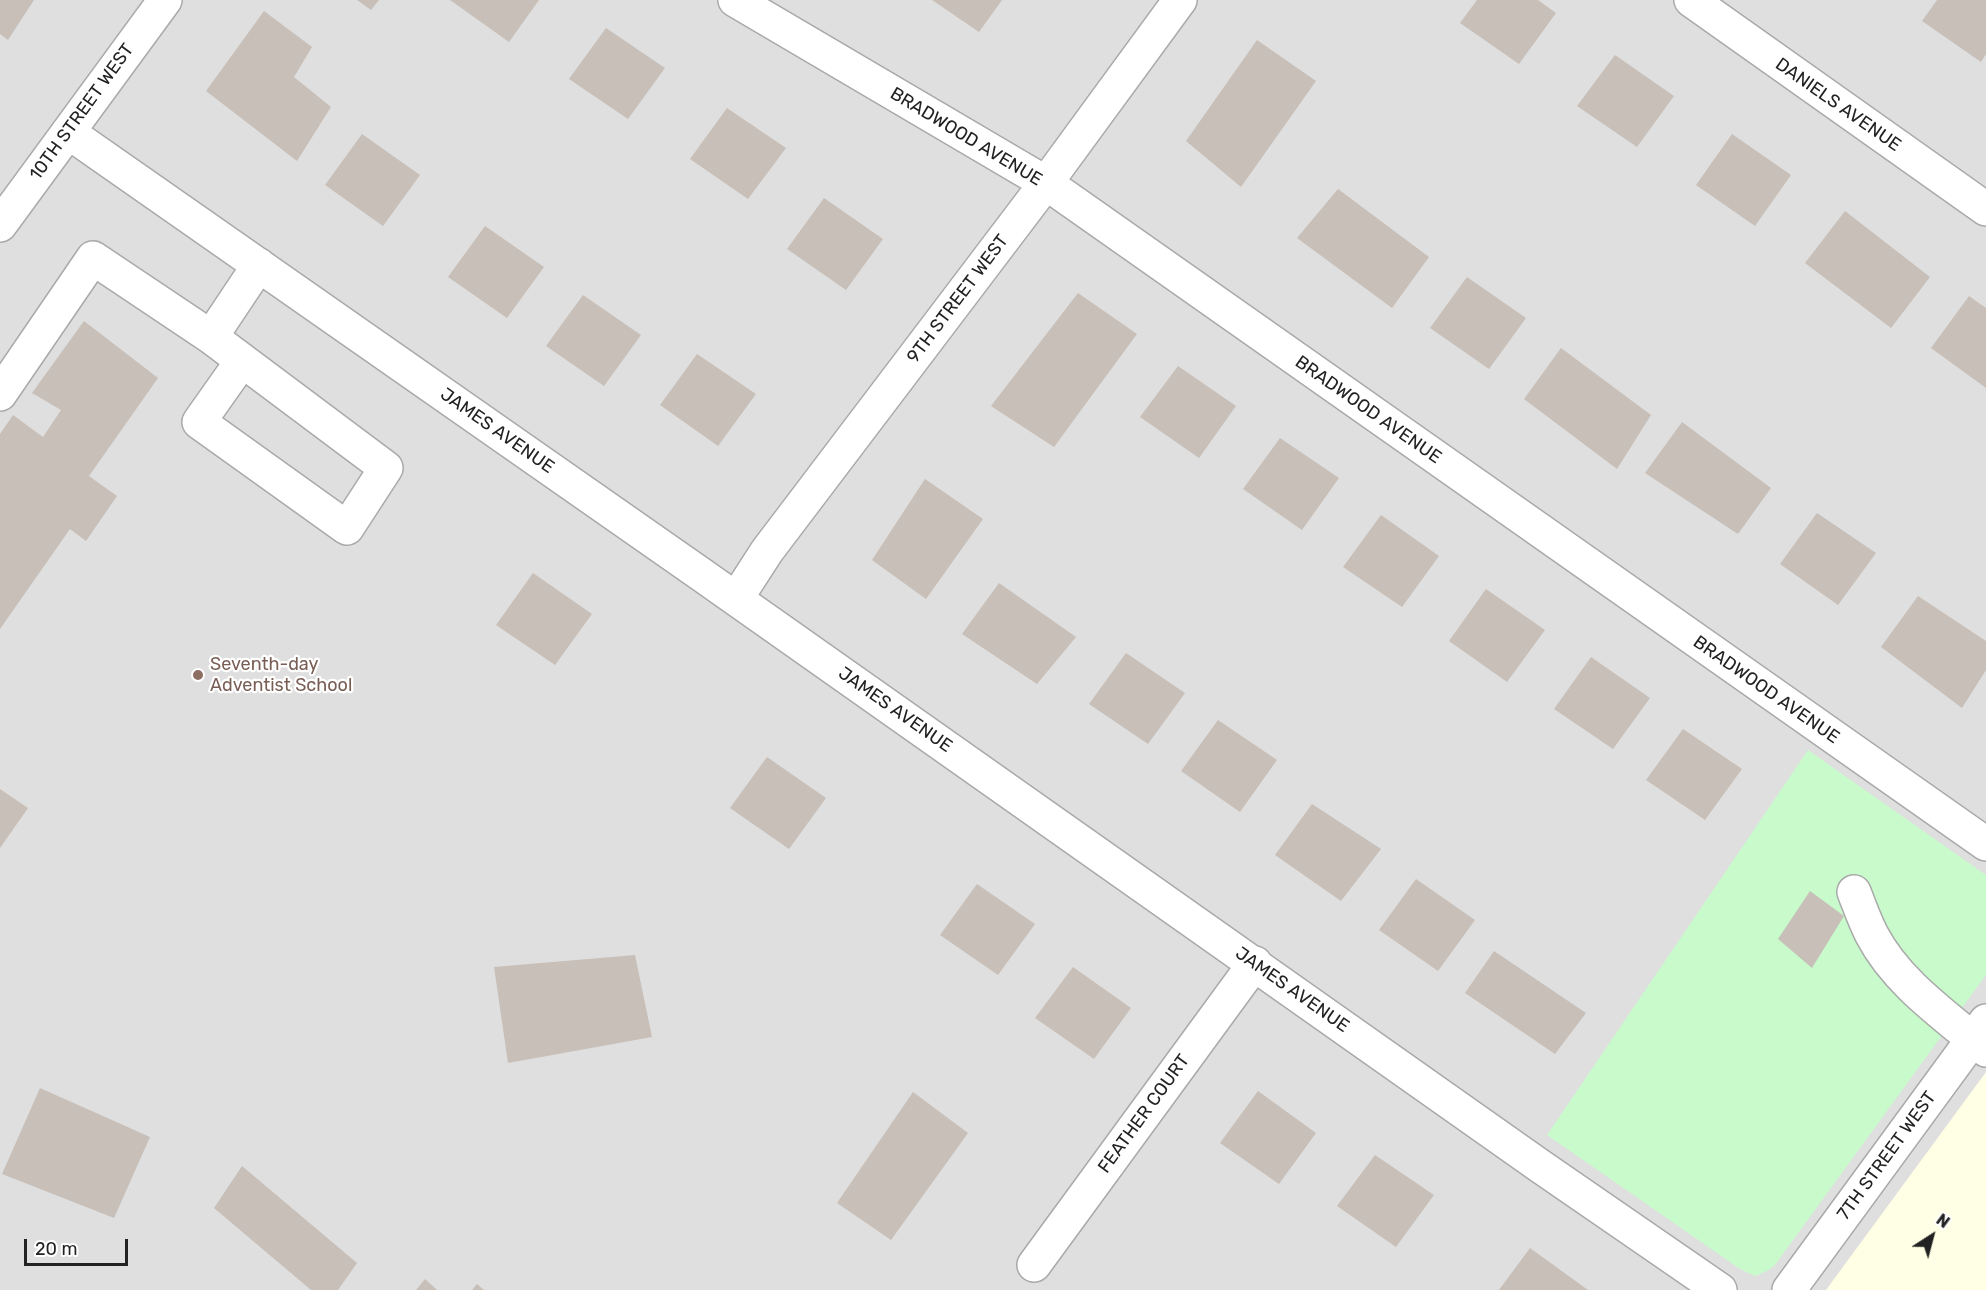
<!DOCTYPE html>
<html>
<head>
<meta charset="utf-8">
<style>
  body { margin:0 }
  #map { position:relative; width:1986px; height:1290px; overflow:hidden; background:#f2efe9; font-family:Rubik,sans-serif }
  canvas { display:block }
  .north { position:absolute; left:1902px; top:1206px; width:60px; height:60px; -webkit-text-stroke:4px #fff; paint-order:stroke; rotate:36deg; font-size:16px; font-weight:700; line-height:24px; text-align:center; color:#222 }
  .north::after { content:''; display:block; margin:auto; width:21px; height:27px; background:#222; clip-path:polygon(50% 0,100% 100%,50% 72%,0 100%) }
  .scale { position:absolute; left:24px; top:1239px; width:104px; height:27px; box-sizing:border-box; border:3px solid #222; border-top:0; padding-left:8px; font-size:18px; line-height:21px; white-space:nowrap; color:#222; -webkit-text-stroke:4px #fff; paint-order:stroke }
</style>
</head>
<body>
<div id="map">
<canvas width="1986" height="1290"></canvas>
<div class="north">N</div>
<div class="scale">20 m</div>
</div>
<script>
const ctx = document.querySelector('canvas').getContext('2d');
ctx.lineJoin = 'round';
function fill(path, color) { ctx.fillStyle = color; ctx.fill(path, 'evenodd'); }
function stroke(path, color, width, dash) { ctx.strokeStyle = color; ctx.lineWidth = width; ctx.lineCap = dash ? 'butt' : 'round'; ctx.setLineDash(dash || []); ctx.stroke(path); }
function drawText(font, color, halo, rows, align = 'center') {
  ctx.font = font + ' Rubik,sans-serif'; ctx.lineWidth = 4.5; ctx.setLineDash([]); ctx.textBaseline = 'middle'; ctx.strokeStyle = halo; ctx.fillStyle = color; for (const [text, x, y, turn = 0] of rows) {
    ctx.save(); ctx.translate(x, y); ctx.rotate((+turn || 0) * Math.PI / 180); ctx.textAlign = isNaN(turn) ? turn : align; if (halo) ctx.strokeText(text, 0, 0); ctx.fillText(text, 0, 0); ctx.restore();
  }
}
fill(new Path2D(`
  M0 0H1986V1290H0Z`), '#e0dfdf');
fill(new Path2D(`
  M1986 1072V1290H1826Z`), '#ffffe5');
fill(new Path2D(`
  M1808 750 1986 875V975L1775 1265 1767 1271 1755 1276 1740 1269 1547 1135Z`), '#c8facc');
fill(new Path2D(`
  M0 0H34L8 40 0 34Z
  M357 0H379L371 10Z
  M450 0H539L509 42Z
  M932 0H1002L979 32Z
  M1477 0H1538L1556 13 1519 64 1460 23Z
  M1937 0H1986V54L1981 62 1922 21Z
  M264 11 312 47 294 77 331 107 297 161 206 91Z
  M606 28 665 68 628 119 569 79Z
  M1257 40 1316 81 1241 187 1186 141Z
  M1615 55 1674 96 1637 147 1577 106Z
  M727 108 786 148 748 199 690 159Z
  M362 134 420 175 383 226 325 185Z
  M1732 134 1791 175 1755 226 1696 185Z
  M1338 189 1429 257 1392 308 1297 238Z
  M824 198 883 239 846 290 787 249Z
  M1845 211 1930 277 1891 328 1805 263Z
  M485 226 544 267 507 318 448 277Z
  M1467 277 1526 318 1489 369 1430 328Z
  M1078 293 1137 334 1054 447 991 406Z
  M583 295 641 335 604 386 546 346Z
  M1969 296 1986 308V388L1931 348Z
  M84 321 158 378 89 476 117 496 86 541 70 529 0 629V434L13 415 43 437 61 410 32 393Z
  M1561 348 1651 415 1617 469 1524 399Z
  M697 354 756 394 718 446 660 405Z
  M1178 366 1236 406 1199 458 1140 417Z
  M1682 422 1771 488 1738 534 1645 473Z
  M1280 438 1339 478 1302 530 1243 489Z
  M925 479 983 519 926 599 872 560Z
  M1817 513 1876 553 1838 605 1780 564Z
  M1381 515 1439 556 1402 607 1343 567Z
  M533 573 592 614 555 665 496 625Z
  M999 583 1076 637 1037 684 962 634Z
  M1486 589 1545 630 1507 682 1449 641Z
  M1918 596 1986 641V670L1962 708 1881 647Z
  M1126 653 1185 693 1148 744 1089 704Z
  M1591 657 1650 698 1613 749 1554 709Z
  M1218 720 1277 760 1240 812 1181 771Z
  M1683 729 1742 769 1705 820 1646 780Z
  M767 757 826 798 789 849 730 808Z
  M0 789 28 808 0 848Z
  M1312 804 1381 849 1341 901 1275 855Z
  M1416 879 1475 920 1438 971 1379 930Z
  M977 884 1035 924 998 975 940 935Z
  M1810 891 1844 916 1812 968 1778 939Z
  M1494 951 1586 1013 1555 1054 1465 993Z
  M635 955 652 1037 508 1063 494 967Z
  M1073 967 1131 1008 1094 1059 1035 1018Z
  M40 1088 150 1137 114 1218 2 1174Z
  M1258 1091 1316 1133 1279 1184 1220 1143Z
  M913 1092 968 1133 891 1240 837 1203Z
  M1375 1155 1434 1195 1396 1247 1337 1206Z
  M242 1166 357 1263 338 1290H311L214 1208Z
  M1530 1248 1588 1290H1499Z
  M425 1279 437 1290H416Z
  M477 1284 484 1290H472Z`), '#c7bfb8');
const minor = new Path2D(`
  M735 0 1046 183 1986 844
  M1691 0 1986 209
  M68 132 702 575 1540 1166 1720 1290
  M0 225 165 0
  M211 337 386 468 347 528 199 422 242 361
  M0 394 93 258 211 337 259 265
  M736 599 767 551 1046 183 1180 0
  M1854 892C1860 907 1865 922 1872 935 1897 983 1946 1016 1986 1050
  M1034 1265 1255 963
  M1789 1290 1986 1021`);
stroke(minor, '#a9a9a9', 36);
stroke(minor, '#fff', 33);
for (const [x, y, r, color] of [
  [198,675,6,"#8d6e63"]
]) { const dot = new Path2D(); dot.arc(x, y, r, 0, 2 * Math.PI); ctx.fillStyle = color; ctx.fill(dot); stroke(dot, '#fff', 2); }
drawText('18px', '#222', '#fff', [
  ["DANIELS AVENUE",1838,105,35],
  ["10TH STREET WEST",82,112,-54],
  ["BRADWOOD AVENUE",966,137,31],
  ["9TH STREET WEST",958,299,-53],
  ["BRADWOOD AVENUE",1368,410,35],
  ["JAMES AVENUE",497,431,35],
  ["BRADWOOD AVENUE",1766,690,35],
  ["JAMES AVENUE",895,710,35],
  ["JAMES AVENUE",1292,990,35],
  ["FEATHER COURT",1144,1114,-54],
  ["7TH STREET WEST",1887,1156,-54]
]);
drawText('18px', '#785e54', '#fff', [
  ["Seventh-day",210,665],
  ["Adventist School",210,686]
], 'left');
</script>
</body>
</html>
